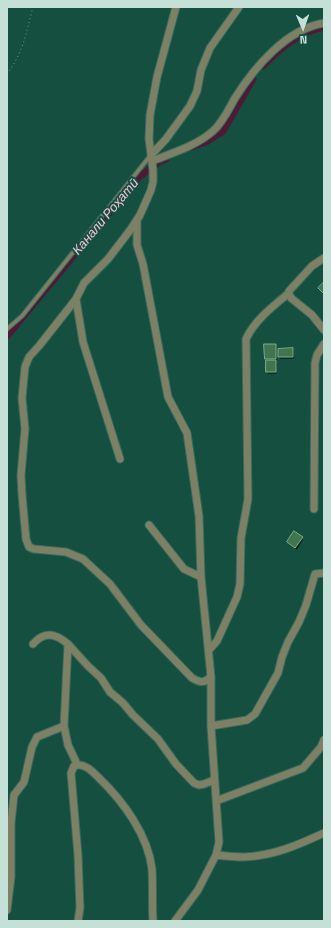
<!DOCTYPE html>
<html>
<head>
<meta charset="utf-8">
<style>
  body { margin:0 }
  #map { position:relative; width:331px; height:928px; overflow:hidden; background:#154f40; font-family:"Space Grotesk",sans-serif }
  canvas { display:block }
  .frame { position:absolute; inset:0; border:8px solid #c5e1d7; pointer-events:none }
  .north { position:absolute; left:283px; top:8px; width:40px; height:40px; -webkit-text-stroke:3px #154f40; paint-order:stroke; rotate:178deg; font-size:11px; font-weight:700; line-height:16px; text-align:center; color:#c5e1d7 }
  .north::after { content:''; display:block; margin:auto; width:14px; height:18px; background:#c5e1d7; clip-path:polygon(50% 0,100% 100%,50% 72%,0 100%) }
</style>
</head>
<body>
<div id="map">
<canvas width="331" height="928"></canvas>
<div class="frame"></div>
<div class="north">N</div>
</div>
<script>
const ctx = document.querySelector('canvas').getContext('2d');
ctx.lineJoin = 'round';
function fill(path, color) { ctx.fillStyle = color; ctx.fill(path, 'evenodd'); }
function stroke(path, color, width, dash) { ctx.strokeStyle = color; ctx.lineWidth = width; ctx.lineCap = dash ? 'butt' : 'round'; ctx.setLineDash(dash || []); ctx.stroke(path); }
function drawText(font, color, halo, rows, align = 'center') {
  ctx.font = font + ' "Space Grotesk",sans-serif'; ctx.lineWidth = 4; ctx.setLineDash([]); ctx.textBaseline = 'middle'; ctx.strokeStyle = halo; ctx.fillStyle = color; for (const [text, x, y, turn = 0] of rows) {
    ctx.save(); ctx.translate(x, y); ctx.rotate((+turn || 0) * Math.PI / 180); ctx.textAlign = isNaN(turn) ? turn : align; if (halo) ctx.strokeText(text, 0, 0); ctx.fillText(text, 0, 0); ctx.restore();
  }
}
fill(new Path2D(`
  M275 345 276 347 277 361H275L277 364 276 374H268L267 372 266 359Z
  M292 349 294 352V359H280L279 357Z
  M302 537 303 540 297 550 288 542Z`), '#0007');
stroke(new Path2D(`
  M263 66C278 50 298 33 320 28
  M192 147 206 142 223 131 253 79
  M7 336 139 177 159 162 166 159`), '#4e1a35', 7);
const building = new Path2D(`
  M324 282V294L318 288Z
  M264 344H276V359H265Z
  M293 348V357H278V349Z
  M266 360H276V372H266Z
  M294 531 303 537 295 548 287 542Z`);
fill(building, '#40764f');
stroke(building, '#80aa8a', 1);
const service = new Path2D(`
  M7 329 22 316 150 156`);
const minor = new Path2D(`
  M176 7 157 77 150 115 149 139 153 170V182L151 190 140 215 131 229 108 259 84 283 76 299 39 346 29 357 25 367 22 398 25 429 21 475 22 494 26 539 29 547 34 549 66 552 83 559 110 584 141 625 192 678C201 683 204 683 211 677
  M151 155 166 139 190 106 197 91 201 70 210 48 239 7
  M152 161C172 153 196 146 213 131 223 122 228 110 235 98 254 68 286 29 324 23
  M137 221V245L143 264 168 397 187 433 199 516 201 577 211 677V726L219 842 216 855
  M324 258 312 266 289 291V294L291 298 312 315 324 330
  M76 299 83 342 120 459
  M314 509 315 363 317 355 324 344
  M149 525 184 569 201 577
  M33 644C45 630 56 634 68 644L64 726 68 745 77 764
  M68 644 88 666 101 678 110 692 123 703 133 715 158 739 176 764 194 783 199 785 204 784 214 780
  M209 650 217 641 237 597 240 584 241 538 248 499 246 339C255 320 272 307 289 293
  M211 726 247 720 255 714 278 673 282 657 288 642 299 622 306 605 315 574 324 573
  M216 801 303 768 321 747 324 740
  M7 910 11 877V823L14 795 24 782 32 747 37 737 64 726
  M78 921 80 908 78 855 71 773 74 766C84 762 92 771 99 778 123 801 148 835 152 869 153 886 152 904 153 921
  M175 921 198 890 216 855C225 856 235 857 244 857 273 856 298 845 324 833`);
stroke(service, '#386c5e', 5.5);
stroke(minor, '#386c5e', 9);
stroke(new Path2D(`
  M7 74C24 51 26 33 33 7`), '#6d988b', 1, [1, 3]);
stroke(service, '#7e8066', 3.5);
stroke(minor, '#7e8066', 7);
drawText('italic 13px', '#f8c1d9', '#154f40', [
  ["Канали Роҳатӣ",106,217,-50]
]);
</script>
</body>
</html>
